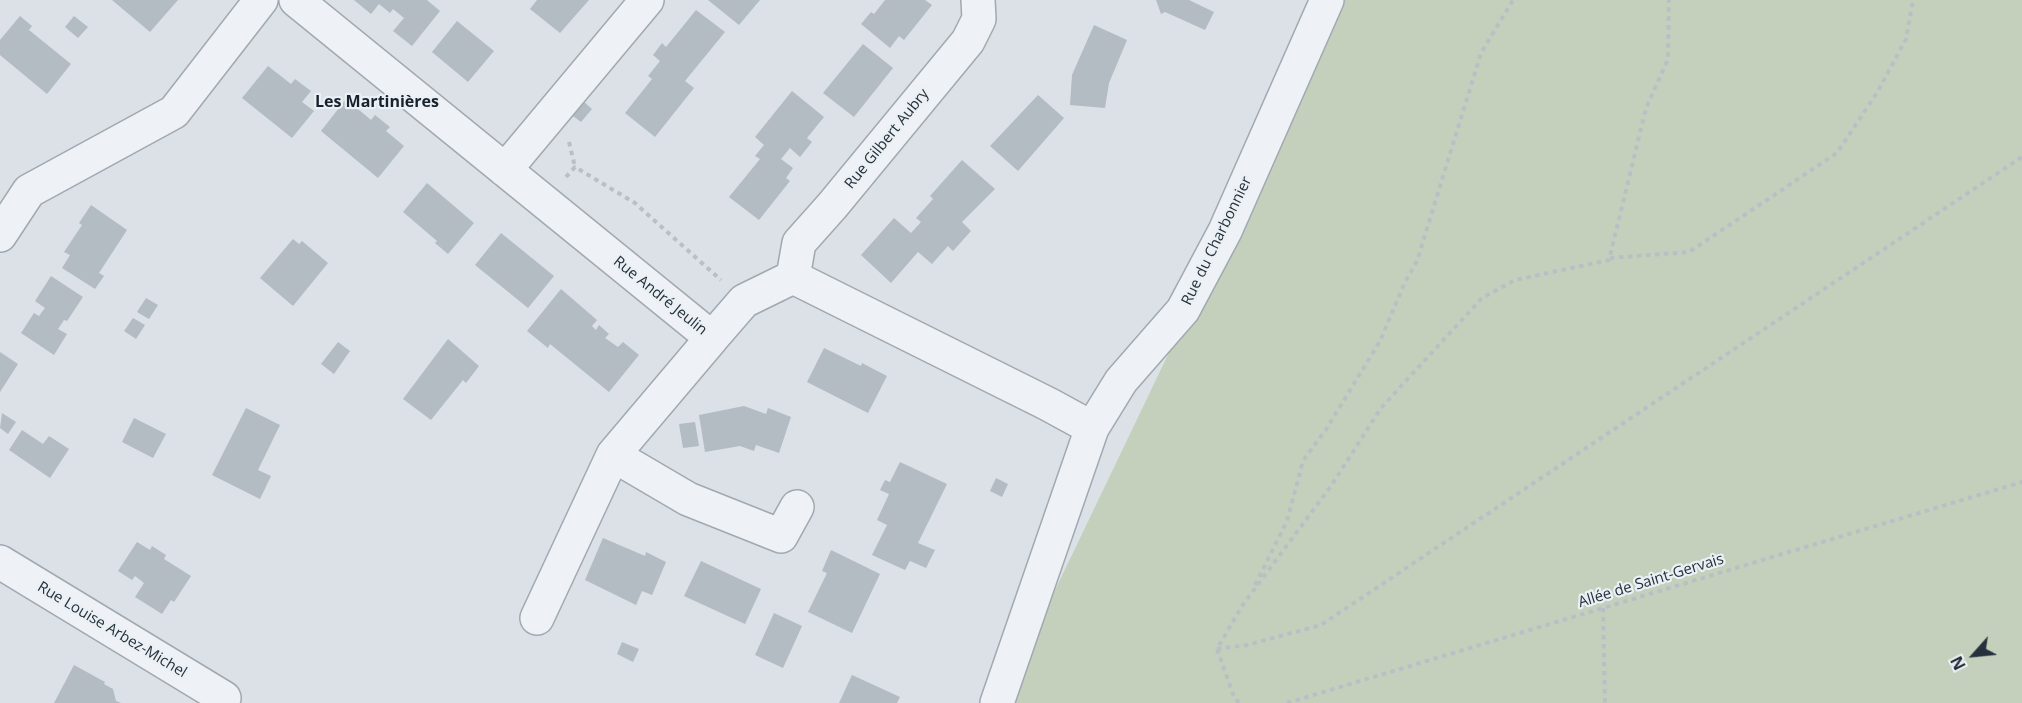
<!DOCTYPE html>
<html>
<head>
<meta charset="utf-8">
<style>
  body { margin:0 }
  #map { position:relative; width:2022px; height:703px; overflow:hidden; background:#dbe1e6; font-family:"Open Sans",sans-serif }
  canvas { display:block }
  .north { position:absolute; left:1944px; top:625px; width:60px; height:60px; -webkit-text-stroke:4px #ebf0f4; paint-order:stroke; rotate:243deg; font-size:16px; font-weight:700; line-height:24px; text-align:center; color:#25313d }
  .north::after { content:''; display:block; margin:auto; width:21px; height:27px; background:#25313d; clip-path:polygon(50% 0,100% 100%,50% 72%,0 100%) }
</style>
</head>
<body>
<div id="map">
<canvas width="2022" height="703"></canvas>
<div class="north">N</div>
</div>
<script>
const ctx = document.querySelector('canvas').getContext('2d');
ctx.lineJoin = 'round';
function fill(path, color) { ctx.fillStyle = color; ctx.fill(path, 'evenodd'); }
function stroke(path, color, width, dash) { ctx.strokeStyle = color; ctx.lineWidth = width; ctx.lineCap = dash ? 'butt' : 'round'; ctx.setLineDash(dash || []); ctx.stroke(path); }
function drawText(font, color, halo, rows, align = 'center') {
  ctx.font = font + ' "Open Sans",sans-serif'; ctx.lineWidth = 4.5; ctx.setLineDash([]); ctx.textBaseline = 'middle'; ctx.strokeStyle = halo; ctx.fillStyle = color; for (const [text, x, y, turn = 0] of rows) {
    ctx.save(); ctx.translate(x, y); ctx.rotate((+turn || 0) * Math.PI / 180); ctx.textAlign = isNaN(turn) ? turn : align; if (halo) ctx.strokeText(text, 0, 0); ctx.fillText(text, 0, 0); ctx.restore();
  }
}
fill(new Path2D(`
  M1338 0H2022V703H1001Z`), '#c4d0bc');
fill(new Path2D(`
  M112 0H178L150 32Z
  M354 0H427L440 11 412 46 393 31 404 18 393 9 390 13 379 4 371 14Z
  M537 0H589L560 33 530 9Z
  M708 0H760L739 25Z
  M885 0H925L932 5 904 40 899 36 890 48 861 24 871 12 874 14Z
  M1156 0H1189L1214 12 1205 30 1165 12 1161 14Z
  M696 10 725 32 685 81 694 88 655 137 625 113 652 79 648 76 660 61 653 55 662 43 666 47Z
  M20 16 32 26 29 30 71 64 47 94 0 55V40Z
  M74 16 88 27 78 38 65 27Z
  M457 21 494 51 468 82 432 52Z
  M1094 25 1127 40 1109 83 1105 108 1070 105 1072 75Z
  M863 44 893 68 854 117 823 93Z
  M268 66 291 84 295 79 311 91 302 102 314 111 292 138 242 98Z
  M792 91 824 117 807 138 812 142 800 157 790 148 781 159 793 168 786 178 790 181 759 220 729 197 760 159 755 156 764 145 755 137Z
  M1038 95 1064 118 1018 171 990 146Z
  M346 99 371 120 375 115 390 127 386 131 404 146 378 178 321 131Z
  M584 102 592 109 581 122 573 116Z
  M962 160 995 189 962 222 971 231 953 251 948 246 932 264 918 252 891 283 861 255 894 218 911 233 921 222 916 218 933 199 930 196Z
  M427 183 474 223 448 254 435 243 437 241 403 212Z
  M91 205 127 230 99 273 104 276 95 289 62 268 70 255 64 252 82 225 79 223Z
  M501 233 554 276 528 308 475 265Z
  M293 239 299 244 302 241 328 263 293 306 260 278Z
  M51 276 83 297 67 321 64 320 58 329 67 334 54 355 21 333 34 313 39 316 45 308 35 301Z
  M561 289 597 320 592 326 596 330 599 325 609 334 605 338 618 347 623 342 639 355 609 392 550 344 548 348 527 331Z
  M146 298 158 305 149 319 137 312Z
  M133 318 145 325 136 339 124 331Z
  M448 339 479 366 466 383 463 380 431 420 403 399Z
  M338 342 350 351 334 374 321 364Z
  M824 348 861 366 862 363 887 376 868 413 807 382Z
  M0 352 18 364 0 392Z
  M744 406 766 414 768 408 791 417 779 453 756 445 754 451 740 446 705 452 699 415Z
  M246 408 280 425 258 470 271 476 260 499 212 475Z
  M2 413 16 422 8 434 0 428Z
  M134 418 166 434 153 458 122 442Z
  M695 422 699 446 683 448 679 424Z
  M22 430 43 444 49 436 69 449 50 478 9 450Z
  M900 462 947 484 918 543 935 550 926 568 910 561 905 570 872 555 887 525 877 520 889 494 880 490 885 480 890 482Z
  M996 478 1008 484 1002 497 990 491Z
  M603 538 645 556 646 552 666 562 652 595 642 591 636 605 585 580Z
  M137 542 150 550 152 546 166 555 164 559 191 576 174 602 171 600 162 614 135 597 144 583 135 576 132 580 118 571Z
  M831 550 880 574 852 633 808 612 827 573 822 571Z
  M701 561 761 589 745 624 684 596Z
  M774 613 802 626 783 668 755 655Z
  M622 642 639 649 633 662 617 654Z
  M74 665 105 682 104 684 113 689 116 701 121 703H54Z
  M852 675 900 697 897 703H839Z`), '#b3bbc3');
const minor = new Path2D(`
  M296 0 712 338 744 301 793 277
  M505 170 647 0
  M0 235 29 191 174 112 261 0
  M793 277 799 243 832 206 968 41 979 19 978 0
  M793 277 1048 404 1092 428
  M613 455 688 499 781 536 797 507
  M0 562 224 698
  M537 618 613 455 712 338
  M997 703 1092 428 1121 381 1183 310 1225 231 1327 0`);
stroke(minor, '#a1a9b0', 36);
stroke(new Path2D(`
  M569 142 575 167
  M566 177 575 167 635 203 721 280
  M1610 258 1689 252 1837 153 1878 91 1906 39 1913 0
  M1255 585 1287 521 1303 461 1327 428 1380 341 1405 282 1417 261 1481 53 1513 0
  M1603 608 1605 703
  M1217 649 1247 645 1321 625 2022 157
  M1239 703 1234 697 1217 649 1242 606 1331 486 1381 408 1482 298 1515 280 1609 260 1646 108 1668 59 1669 0
  M1287 703 2022 482`), '#babfc5', 4, [4.5, 4.5]);
stroke(minor, '#eef1f5', 33);
drawText('15px', '#25313d', '#ebf0f4', [
  ["Rue Gilbert Aubry",887,139,-51],
  ["Rue du Charbonnier",1217,241,-64],
  ["Rue André Jeulin",660,296,39],
  ["Allée de Saint-Gervais",1651,581,-17],
  ["Rue Louise Arbez-Michel",112,630,31]
]);
drawText('bold 16px', '#18222d', '#ebf0f4', [
  ["Les Martinières",377,102]
]);
</script>
</body>
</html>
